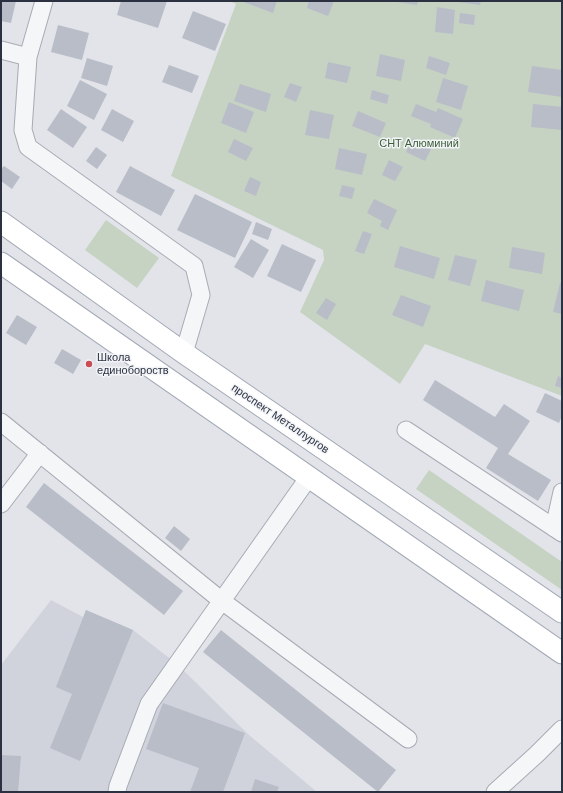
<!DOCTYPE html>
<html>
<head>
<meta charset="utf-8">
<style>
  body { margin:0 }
  #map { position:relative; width:563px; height:793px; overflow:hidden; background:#e2e4ea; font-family:Helvetica,sans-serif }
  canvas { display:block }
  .frame { position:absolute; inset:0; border:2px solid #2b3141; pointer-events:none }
</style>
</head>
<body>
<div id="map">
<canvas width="563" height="793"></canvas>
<div class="frame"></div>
</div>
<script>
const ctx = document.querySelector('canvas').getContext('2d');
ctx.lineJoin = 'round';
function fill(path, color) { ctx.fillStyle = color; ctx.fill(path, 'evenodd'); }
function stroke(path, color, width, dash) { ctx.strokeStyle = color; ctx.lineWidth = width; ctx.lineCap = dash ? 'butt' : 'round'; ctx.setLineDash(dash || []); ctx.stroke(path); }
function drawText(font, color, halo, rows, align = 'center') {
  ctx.font = font + ' Helvetica,sans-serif'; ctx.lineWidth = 3; ctx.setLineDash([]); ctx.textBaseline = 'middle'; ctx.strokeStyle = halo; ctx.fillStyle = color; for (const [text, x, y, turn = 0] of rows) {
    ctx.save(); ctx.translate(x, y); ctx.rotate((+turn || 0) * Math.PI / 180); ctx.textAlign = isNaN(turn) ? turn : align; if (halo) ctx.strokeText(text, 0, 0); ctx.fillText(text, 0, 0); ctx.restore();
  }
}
fill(new Path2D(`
  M51 600 83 617 86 610 133 630 177 664 249 735 317 792H1V665Z`), '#d0d3dc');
fill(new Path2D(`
  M230 1H562V396L425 344 400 384 300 312 324 260 323 250 171 176 236 4Z
  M106 220 159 258 137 288 85 250Z
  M429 470 562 562V590L416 489Z`), '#c6d3c3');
fill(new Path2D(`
  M1 1H16L11 23 1 21Z
  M121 1H167L158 28 117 15Z
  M241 1H277L273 13Z
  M309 1H334L328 16 307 8Z
  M397 1H418L417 5 397 2Z
  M458 1H481L480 5 458 2Z
  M437 7 455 10 453 34 435 32Z
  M193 11 226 24 215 51 182 38Z
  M460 13 475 15 474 25 459 23Z
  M58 25 89 33 82 60 51 52Z
  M380 54 405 60 401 81 376 76Z
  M429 56 450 63 446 75 426 68Z
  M87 58 113 66 107 86 81 78Z
  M328 62 351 67 347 83 325 78Z
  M169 65 199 76 192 93 162 82Z
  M532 66 562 70V97L528 92Z
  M443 78 468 86 461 110 436 102Z
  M80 80 107 94 94 120 67 106Z
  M290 83 302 87 296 102 284 97Z
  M240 84 271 94 266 112 234 101Z
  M372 90 389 95 387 104 370 99Z
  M229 102 254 112 246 133 221 123Z
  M416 104 436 112 438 108 463 119 455 138 430 127 431 124 411 116Z
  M533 104 562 107V130L531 127Z
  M61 109 87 127 73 148 47 130Z
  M112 109 134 121 123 142 101 130Z
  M310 110 334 115 329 139 305 135Z
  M358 111 386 123 380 137 352 126Z
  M413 138 432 147 425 161 406 152Z
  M234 139 253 148 246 161 228 152Z
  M96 147 107 155 97 169 86 161Z
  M339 148 367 154 362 175 335 169Z
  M389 160 403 167 395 181 382 175Z
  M4 166 20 177 12 189 1 181V169Z
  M130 166 175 190 161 216 116 192Z
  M250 177 261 182 256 196 244 191Z
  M342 185 355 188 352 199 339 196Z
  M195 194 252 222 235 258 177 230Z
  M374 199 397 210 388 230 380 226 382 221 367 213Z
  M256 222 272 229 268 240 252 234Z
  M363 231 372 234 364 254 355 251Z
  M251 239 269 250 253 278 234 267Z
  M282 244 316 260 301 292 267 276Z
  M400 246 440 258 434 279 394 267Z
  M512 247 545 253 542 274 509 268Z
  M455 255 477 260 470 286 448 280Z
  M486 280 524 290 519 311 481 301Z
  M560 283 562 284V314L553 312Z
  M401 295 431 306 423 327 392 315Z
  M326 298 336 304 327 320 316 313Z
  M17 315 37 327 26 345 6 333Z
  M62 349 81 360 73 374 54 363Z
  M558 376 562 378V388L555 386Z
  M435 380 495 417 504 404 530 421 508 454 551 480 538 501 486 468 498 448 423 400Z
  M545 393 562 401V416L559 423 536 412Z
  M44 483 183 591 164 615 26 507Z
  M174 526 190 539 181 551 165 538Z
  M86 610 133 630 80 761 50 748 72 694 56 687Z
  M221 630 396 770 378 792 203 652Z
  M163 703 245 733 223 792H190L199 768 146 749Z
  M1 755 21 756 18 792H1Z
  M255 779 279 787 277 792H251Z`), '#b9bdc7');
const minor = new Path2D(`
  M44 1 28 57 23 130 28 147 194 266 201 295 184 353
  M1 50 28 57
  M1 422 222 601 408 739
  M406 430 562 533
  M1 504 40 453
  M554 528 562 492
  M117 792 118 786 149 704 309 477
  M495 792 537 754 562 729`);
const major = new Path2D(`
  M1 222 184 353 562 612
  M1 263 562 653`);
stroke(minor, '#a7abb4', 19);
stroke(major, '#a2a8b5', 23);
stroke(minor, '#f5f6f8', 17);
stroke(major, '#fff', 21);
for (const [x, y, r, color] of [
  [89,364,4,"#ca4c54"]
]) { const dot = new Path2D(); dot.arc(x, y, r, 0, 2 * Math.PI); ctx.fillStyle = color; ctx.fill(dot); stroke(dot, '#f2f4f7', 1.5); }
drawText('11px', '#3c5d38', '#f2f4f7', [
  ["СНТ Алюминий",419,144]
]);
drawText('11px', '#2b3141', '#f2f4f7', [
  ["Школа",97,358],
  ["единобороств",97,371]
], 'left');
drawText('11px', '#2b3141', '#f2f4f7', [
  ["проспект Металлургов",280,419,34]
]);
</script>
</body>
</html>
